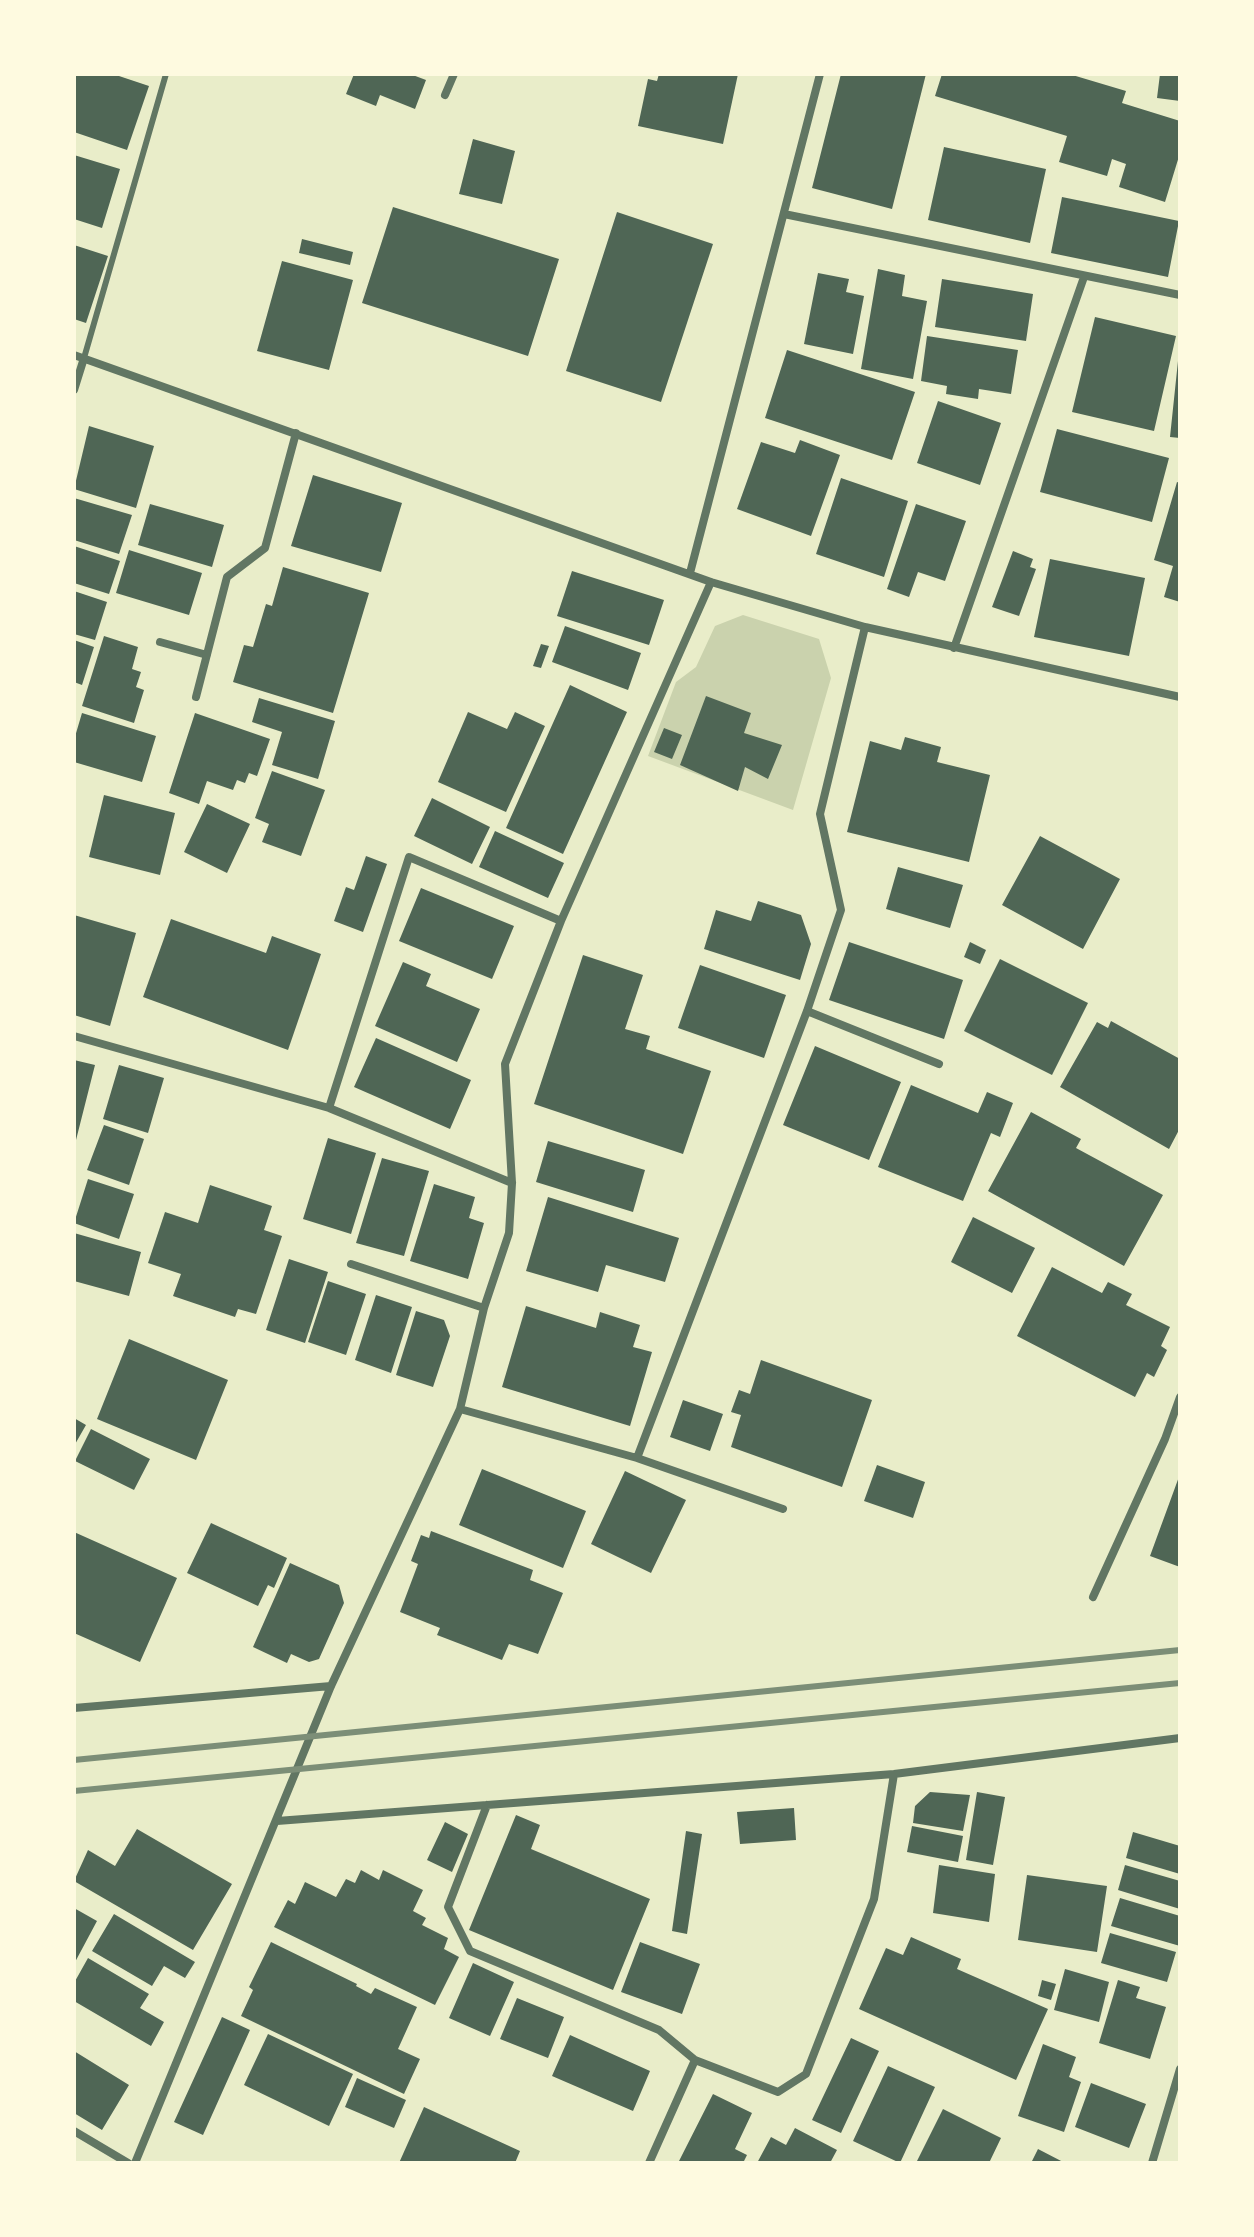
<!DOCTYPE html>
<html>
<head>
<meta charset="utf-8">
<style>
  body { margin:0 }
  #map { position:relative; width:1254px; height:2237px; overflow:hidden; background:#e9edc9; font-family:Roboto,sans-serif }
  canvas { display:block }
  .frame { position:absolute; inset:0; border:76px solid #fefae0; pointer-events:none }
</style>
</head>
<body>
<div id="map">
<canvas width="1254" height="2237"></canvas>
<div class="frame"></div>
</div>
<script>
const ctx = document.querySelector('canvas').getContext('2d');
ctx.lineJoin = 'round';
function fill(path, color) { ctx.fillStyle = color; ctx.fill(path, 'evenodd'); }
function stroke(path, color, width, dash) { ctx.strokeStyle = color; ctx.lineWidth = width; ctx.lineCap = dash ? 'butt' : 'round'; ctx.setLineDash(dash || []); ctx.stroke(path); }
fill(new Path2D(`
  M743 615 819 639 831 678 793 810 648 756 676 682 696 667 715 626Z`), '#cad2ad');
fill(new Path2D(`
  M74 74H113L149 86 127 150 74 132Z
  M354 74H410L426 80 415 109 380 95 376 106 346 94Z
  M659 74H738L723 144 638 126 648 79 657 81Z
  M841 74H926L892 209 812 188Z
  M942 74H1069L1126 91 1122 103 1180 121V153L1165 202 1119 187 1126 164 1112 159 1107 176 1059 162 1067 136 935 96Z
  M1160 74H1180V101L1157 98Z
  M473 139 515 151 502 204 459 194Z
  M944 147 1046 169 1030 243 928 220Z
  M74 155 120 169 102 228 74 219Z
  M1062 197 1179 221 1168 277 1051 253Z
  M393 207 559 259 528 356 362 303Z
  M617 212 713 244 661 402 566 371Z
  M302 239 353 252 350 265 299 253Z
  M74 245 108 256 86 323 74 319Z
  M282 261 353 280 329 370 257 351Z
  M878 269 905 275 902 296 927 301 913 379 861 369Z
  M818 273 849 279 846 292 864 296 853 354 804 344Z
  M942 279 1033 294 1026 341 935 327Z
  M1095 317 1176 336 1154 431 1072 412Z
  M927 336 1018 350 1011 394 979 389 978 399 946 394 947 386 921 381Z
  M787 350 915 392 892 460 765 418Z
  M1178 361H1180V438L1170 437Z
  M938 401 1001 423 980 485 917 463Z
  M89 426 154 446 136 508 74 489Z
  M1057 429 1169 458 1152 522 1040 492Z
  M800 440 840 455 811 536 737 509 761 442 795 453Z
  M313 475 402 503 381 572 291 546Z
  M841 478 908 501 884 577 816 554Z
  M1177 482 1180 483V602L1164 597 1173 566 1154 560Z
  M74 498 132 515 119 554 74 540Z
  M150 504 224 525 212 567 138 545Z
  M916 504 966 521 945 581 918 572 909 597 887 589Z
  M74 546 120 561 109 594 74 583Z
  M129 550 202 573 189 615 116 593Z
  M1013 551 1033 559 1030 567 1036 569 1019 616 992 607Z
  M1050 559 1145 578 1129 656 1034 637Z
  M283 567 369 593 333 713 233 682 244 645 253 647 266 604 272 606Z
  M572 571 664 600 649 645 557 616Z
  M74 591 107 602 95 640 74 634Z
  M565 626 641 653 628 690 552 662Z
  M104 636 138 647 132 669 141 672 136 687 144 690 134 723 82 706Z
  M74 640 94 647 82 685 74 682Z
  M541 644 549 646 541 668 533 666Z
  M570 685 627 712 563 854 506 828Z
  M706 696 751 713 744 733 782 745 768 779 745 767 738 791 680 765Z
  M259 698 335 721 318 779 272 765 282 732 252 722Z
  M468 712 507 729 515 712 545 726 506 812 438 782Z
  M82 713 156 736 142 782 74 762V740Z
  M195 713 270 739 257 776 249 773 245 783 237 780 233 790 207 781 199 804 169 793Z
  M664 728 682 735 672 759 654 752Z
  M905 737 941 747 937 762 990 775 969 862 847 832 870 741 901 750Z
  M272 771 325 790 301 856 262 842 269 824 255 818Z
  M104 795 175 813 160 875 89 857Z
  M432 798 490 827 472 864 414 836Z
  M207 804 250 824 227 873 184 852Z
  M495 831 564 863 548 898 479 867Z
  M1040 836 1120 879 1083 949 1002 905Z
  M366 856 387 864 363 932 334 921 346 887 354 890Z
  M898 867 963 885 950 928 886 909Z
  M421 888 514 926 492 979 399 941Z
  M758 901 801 915 811 944 800 980 704 949 716 910 751 921Z
  M74 915 136 933 110 1026 74 1015Z
  M171 919 266 953 272 936 321 954 288 1050 143 997Z
  M849 942 963 980 944 1039 829 1000Z
  M970 942 986 950 980 964 964 957Z
  M583 955 643 975 625 1029 650 1036 646 1049 711 1071 683 1154 534 1104Z
  M1000 959 1088 1003 1052 1075 964 1031Z
  M403 962 431 974 426 986 480 1009 457 1062 375 1026Z
  M700 965 786 995 764 1058 678 1028Z
  M1111 1021 1180 1059V1128L1169 1149 1060 1087 1097 1022 1108 1028Z
  M376 1038 471 1080 450 1129 354 1087Z
  M815 1046 901 1082 869 1160 783 1125Z
  M74 1060 95 1065 75 1144H74Z
  M119 1065 164 1078 148 1133 103 1119Z
  M911 1085 978 1113 987 1092 1013 1103 1000 1137 991 1133 963 1201 878 1167Z
  M1031 1112 1081 1139 1076 1148 1163 1195 1124 1266 988 1191Z
  M104 1125 144 1139 129 1185 87 1170Z
  M328 1138 376 1153 351 1234 303 1219Z
  M548 1141 645 1170 633 1212 536 1182Z
  M382 1158 429 1171 404 1256 356 1243Z
  M88 1179 134 1194 119 1239 74 1223Z
  M434 1184 475 1197 469 1218 484 1223 468 1279 410 1261Z
  M210 1185 272 1206 264 1230 282 1236 256 1314 238 1309 235 1317 173 1296 181 1274 148 1263 165 1212 198 1223Z
  M548 1197 679 1238 665 1282 606 1265 598 1292 526 1271Z
  M973 1217 1035 1248 1012 1293 951 1262Z
  M74 1233 141 1252 129 1296 74 1281Z
  M289 1259 328 1272 305 1343 266 1330Z
  M1052 1267 1102 1293 1108 1282 1132 1294 1126 1305 1170 1327 1161 1346 1167 1350 1154 1377 1147 1373 1135 1397 1017 1336Z
  M328 1281 366 1294 346 1355 308 1342Z
  M376 1295 412 1307 391 1373 355 1360Z
  M526 1306 596 1328 600 1312 640 1325 633 1347 652 1352 630 1426 502 1387Z
  M416 1311 444 1320 450 1336 433 1387 396 1375Z
  M129 1339 228 1380 196 1460 97 1419Z
  M761 1360 872 1400 842 1487 731 1447 741 1415 731 1412 739 1390 750 1394Z
  M683 1400 723 1414 710 1451 670 1437Z
  M74 1418 86 1425 74 1446Z
  M91 1429 150 1459 134 1490 75 1461Z
  M877 1465 925 1482 913 1518 864 1501Z
  M482 1469 586 1511 563 1568 459 1525Z
  M625 1471 686 1500 651 1573 591 1544Z
  M1180 1474V1567L1150 1556Z
  M211 1523 287 1558 274 1588 268 1585 258 1606 187 1573Z
  M431 1531 533 1570 530 1580 563 1593 538 1654 509 1644 502 1660 437 1635 440 1628 400 1612 418 1564 411 1561 421 1535 429 1538Z
  M74 1532 177 1578 140 1662 74 1633Z
  M290 1563 339 1585 344 1603 319 1659 309 1662 291 1654 287 1663 253 1647Z
  M930 1792 970 1795 963 1831 913 1823 915 1806Z
  M977 1792 1005 1797 993 1865 966 1860Z
  M794 1808 796 1840 740 1844 737 1812Z
  M516 1815 540 1825 531 1849 650 1899 613 1990 469 1930Z
  M445 1822 468 1834 452 1872 427 1860Z
  M912 1826 963 1836 958 1862 907 1852Z
  M137 1829 232 1884 193 1950 74 1881 88 1850 115 1866Z
  M686 1831 702 1834 687 1934 672 1931Z
  M1133 1832 1180 1846V1874L1126 1858Z
  M939 1865 995 1874 989 1922 933 1913Z
  M1125 1865 1180 1881V1909L1118 1890Z
  M361 1870 379 1880 383 1870 423 1890 413 1911 426 1918 422 1925 448 1938 444 1949 459 1957 435 2005 274 1927 288 1900 295 1904 305 1882 336 1897 346 1879 355 1883Z
  M1027 1875 1107 1886 1097 1952 1018 1940Z
  M1120 1898 1180 1916V1946L1111 1926Z
  M74 1908 97 1921 74 1964Z
  M114 1914 195 1962 185 1978 164 1966 152 1986 92 1951Z
  M1110 1933 1176 1952 1167 1982 1101 1963Z
  M911 1937 961 1959 957 1969 1048 2009 1016 2080 859 2009 886 1948 903 1955Z
  M271 1942 357 1984 356 1986 371 1994 375 1988 417 2007 398 2049 420 2059 404 2094 241 2016 253 1990 249 1987Z
  M640 1942 700 1964 682 2014 621 1992Z
  M88 1958 149 1994 140 2008 164 2022 151 2046 74 2001V1983Z
  M473 1963 514 1982 490 2036 449 2018Z
  M1065 1969 1109 1982 1099 2022 1054 2010Z
  M1042 1980 1056 1984 1051 2000 1038 1996Z
  M1118 1980 1140 1987 1136 1998 1166 2007 1150 2059 1099 2043Z
  M517 1998 564 2017 548 2058 500 2039Z
  M222 2017 250 2030 203 2135 174 2122Z
  M268 2034 353 2074 329 2126 244 2085Z
  M570 2035 650 2071 633 2111 552 2076Z
  M851 2038 879 2051 841 2133 812 2120Z
  M1043 2044 1076 2057 1069 2077 1081 2082 1064 2132 1018 2116Z
  M74 2051 129 2085 102 2130 74 2113Z
  M888 2066 935 2087 900 2163 853 2141Z
  M357 2078 406 2100 394 2128 345 2107Z
  M1091 2083 1146 2104 1129 2148 1075 2127Z
  M713 2094 752 2113 735 2149 747 2155 743 2163H678Z
  M424 2107 520 2151 515 2163H399Z
  M943 2109 1001 2138 989 2163H916Z
  M795 2128 837 2150 830 2163H757L771 2137 786 2145Z
  M1038 2149 1065 2163H1031Z`), '#4f6655');
stroke(new Path2D(`
  M84 358 166 74`), '#617663', 6);
stroke(new Path2D(`
  M445 95 454 74
  M784 214 1180 295
  M74 355 711 582 865 627 1180 697
  M74 390 84 358
  M690 573 820 74
  M160 642 207 655
  M954 648 1084 277
  M196 697 227 577 265 548 296 433
  M807 1011 939 1064
  M74 1036 329 1108 512 1183
  M329 1108 409 857 561 921
  M351 1264 484 1308
  M460 1409 637 1458 783 1509
  M637 1458 807 1011 841 910 820 814 865 627
  M1093 1597 1165 1439 1180 1397
  M74 1708 331 1686
  M487 1805 448 1907 470 1951 659 2030 695 2060
  M277 1821 894 1774 1180 1738
  M74 2131 128 2163
  M135 2163 331 1686 460 1409 484 1308 509 1233 512 1183 505 1064 561 921 711 582
  M649 2163 695 2060 778 2092 806 2074 874 1899 894 1774
  M1152 2163 1180 2069`), '#617663', 8);
stroke(new Path2D(`
  M74 1760 1180 1650
  M74 1791 1180 1683`), '#7c8e77', 6);
</script>
</body>
</html>
